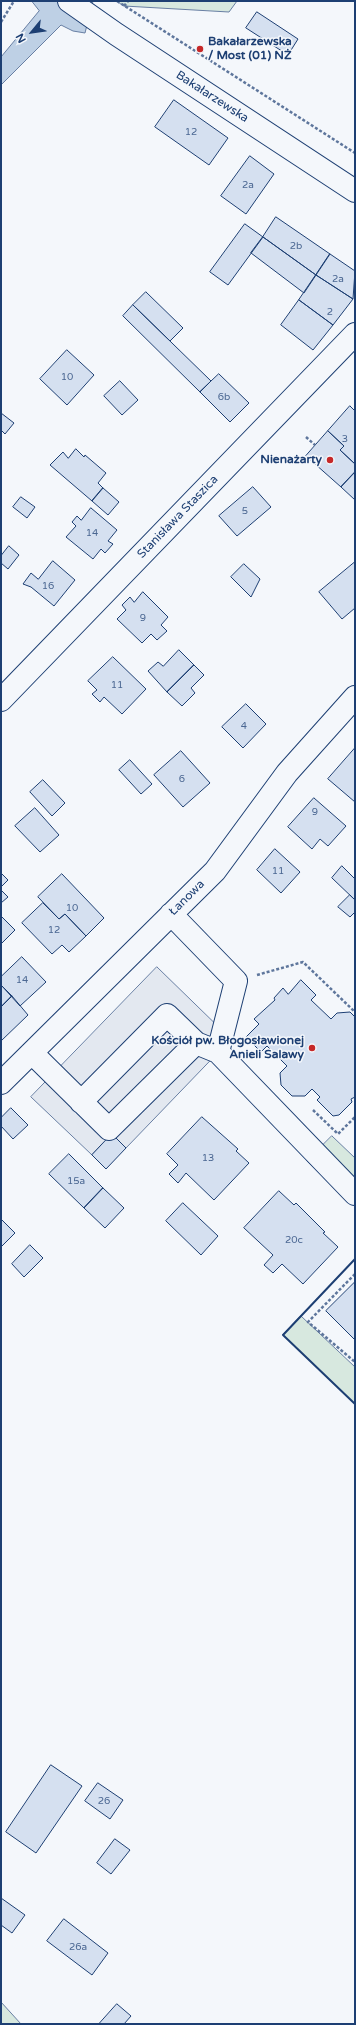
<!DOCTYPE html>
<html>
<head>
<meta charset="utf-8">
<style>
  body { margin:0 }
  #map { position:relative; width:356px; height:2025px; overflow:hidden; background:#f4f7fb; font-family:"Varela Round",sans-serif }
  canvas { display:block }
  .frame { position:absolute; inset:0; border:2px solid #1d3f73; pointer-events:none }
  .north { position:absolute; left:12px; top:12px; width:40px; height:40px; -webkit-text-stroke:3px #f4f7fb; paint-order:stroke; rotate:241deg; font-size:11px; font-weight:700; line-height:16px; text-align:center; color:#1d3f73 }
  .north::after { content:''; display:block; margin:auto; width:14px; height:18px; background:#1d3f73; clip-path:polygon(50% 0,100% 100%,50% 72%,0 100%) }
</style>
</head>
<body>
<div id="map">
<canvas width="356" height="2025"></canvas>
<div class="frame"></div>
<div class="north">N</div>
</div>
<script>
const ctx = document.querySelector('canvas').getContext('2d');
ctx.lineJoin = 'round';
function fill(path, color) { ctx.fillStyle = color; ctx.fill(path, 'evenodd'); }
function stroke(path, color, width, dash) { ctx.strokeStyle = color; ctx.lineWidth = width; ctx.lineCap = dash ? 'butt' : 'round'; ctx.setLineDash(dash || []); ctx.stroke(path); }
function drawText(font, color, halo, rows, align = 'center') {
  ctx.font = font + ' "Varela Round",sans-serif'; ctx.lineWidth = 3; ctx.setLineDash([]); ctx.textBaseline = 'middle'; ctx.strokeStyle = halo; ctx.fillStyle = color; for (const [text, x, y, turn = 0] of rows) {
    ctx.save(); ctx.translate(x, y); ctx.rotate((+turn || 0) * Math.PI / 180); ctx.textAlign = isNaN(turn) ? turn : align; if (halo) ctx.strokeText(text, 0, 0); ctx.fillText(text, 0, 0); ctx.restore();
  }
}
const green = new Path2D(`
  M117 1H237L229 12 124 6Z
  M332 1136 355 1158V1175L339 1193 307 1161Z
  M301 1316 355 1367V1404L283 1335Z
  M1 2002 21 2024H1Z`);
fill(green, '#d7e8df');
stroke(green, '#687fa3', 1);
const parking = new Path2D(`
  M157 967 231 1039 126 1148 112 1135 92 1155 31 1097Z`);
fill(parking, '#e3e8f0');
stroke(parking, '#687fa3', 1);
const water = new Path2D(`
  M32 1H93L85 33 73 31 61 25 1 85V57L39 11Z`);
fill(water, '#bed0e5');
stroke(water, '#687fa3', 1);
const building = new Path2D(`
  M257 12 298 39 288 55 246 28Z
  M174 100 228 138 209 165 155 127Z
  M250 156 274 174 246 214 221 196Z
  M276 217 330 254 316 275 263 237Z
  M245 224 263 237 228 285 210 272Z
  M263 237 316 275 304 293 251 253Z
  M330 254 355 271 353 299 316 275Z
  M316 275 353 299 333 325 299 300Z
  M146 292 183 328 170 341 133 305Z
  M299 300 333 325 313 350 281 325Z
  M133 305 211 381 200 392 123 316Z
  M67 350 94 375 67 405 40 379Z
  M219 374 249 403 230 422 200 392Z
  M120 381 138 400 122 415 104 396Z
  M350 406 355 411V464L340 450 344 446 328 431Z
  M1 413 14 423 5 434 1 430Z
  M328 431 344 446 340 450 355 464V472L341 487 306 456Z
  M76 449 84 457 85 455 106 473 98 483 103 488 92 501 50 465 63 452 68 458Z
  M355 472V500L341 487Z
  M253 487 271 507 237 536 219 516Z
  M103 488 119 502 108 515 92 501Z
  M21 497 35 507 27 518 13 507Z
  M91 508 117 530 108 541 113 544 105 553 101 549 93 559 66 537 76 526 72 522 77 516 81 520Z
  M9 546 19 555 8 569 1 563V556Z
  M53 561 75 580 54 606 31 587 23 584 31 573 38 579Z
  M355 562V608L342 619 319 592Z
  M244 564 260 579 251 597 231 577Z
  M143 592 168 617 161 625 167 631 157 640 151 634 142 643 117 619 126 610 122 605 130 597 134 602Z
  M179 650 194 665 167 692 148 671 158 662 163 666Z
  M113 657 146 689 122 714 104 697 100 702 92 694 97 690 88 681Z
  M194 665 204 675 191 688 195 693 182 706 167 692Z
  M246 704 266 724 243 748 222 727Z
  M355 748V802L328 779Z
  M181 751 210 783 183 807 154 775Z
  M130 760 152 784 141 794 119 770Z
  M43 780 65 803 52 816 30 792Z
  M314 798 346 826 328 846 320 839 312 849 288 827Z
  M35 808 59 835 40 852 15 826Z
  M275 849 300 872 281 893 257 870Z
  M342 866 355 879V900L332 878Z
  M1 873 8 880 1 887Z
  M62 874 104 918 86 936 65 914 59 919 38 897Z
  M1 890 8 897 1 903Z
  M350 895 355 900V912L350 917 338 907Z
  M43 903 59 919 65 914 86 936 69 952 62 945 52 954 22 923Z
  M1 916 15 930 1 944Z
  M22 957 46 982 20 1006 1 985V977Z
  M301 980 316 995 311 1000 331 1019 337 1013 350 1012 355 1017V1097L351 1099 352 1102 339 1115 333 1116 317 1100 320 1097 312 1089 305 1096H292L281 1085 280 1073 287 1066 267 1046 261 1052 246 1037 259 1024 254 1019 275 1000 274 998 283 988 288 994Z
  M1 985 12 996 1 1007Z
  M12 996 28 1015 1 1041V1007Z
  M11 1108 28 1125 13 1139 1 1126V1118Z
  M202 1117 238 1149 236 1151 249 1163 214 1200 186 1173 178 1183 169 1174 178 1165 167 1154Z
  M112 1134 126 1148 106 1169 92 1155Z
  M69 1154 103 1188 84 1208 49 1174Z
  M103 1188 124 1208 105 1228 84 1208Z
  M279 1191 294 1205 296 1203 325 1232 323 1233 338 1247 303 1284 282 1264 273 1273 264 1265 273 1255 244 1228Z
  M183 1203 218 1236 201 1255 166 1221Z
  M1 1219 15 1233 1 1247Z
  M30 1245 43 1258 24 1277 12 1264Z
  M355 1282V1340L326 1311Z
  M51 1765 82 1786 36 1853 6 1832Z
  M98 1783 123 1800 110 1819 85 1801Z
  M115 1839 130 1850 111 1874 97 1863Z
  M1 1898 25 1915 12 1933 1 1925Z
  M64 1919 108 1953 92 1975 47 1941Z
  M117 2004 131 2016 124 2024H99Z`);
fill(building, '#d5e0f0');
stroke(building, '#1d3f73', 1);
const minor = new Path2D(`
  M69 1 116 34 355 191
  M1 700 355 334
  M171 914 236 981 218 1052
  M196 1043 218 1052 355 1194
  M32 1053 109 1129 196 1043 167 1015 81 1102
  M1 1083 215 871 287 773 355 697`);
stroke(minor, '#1d3f73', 24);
stroke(new Path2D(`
  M117 1 355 153
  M124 6 128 1
  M1 22 14 1
  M306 437 315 445
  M257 975 303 962 355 1012
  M313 1110 338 1134 355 1117
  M355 1274 308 1322 355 1362`), '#5e769c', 2.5, [3, 2]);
stroke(minor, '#f4f7fb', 22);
stroke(new Path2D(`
  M355 1259 283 1335 355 1404`), '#1d3f73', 2);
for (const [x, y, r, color] of [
  [200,49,4,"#c62828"],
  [330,460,4,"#c62828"],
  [312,1048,4,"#c62828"]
]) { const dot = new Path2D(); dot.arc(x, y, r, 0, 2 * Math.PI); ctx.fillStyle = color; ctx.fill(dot); stroke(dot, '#f4f7fb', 1.5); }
drawText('10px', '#4b6792', null, [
  ["12",191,132],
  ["2a",248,185],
  ["2b",296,246],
  ["2a",338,279],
  ["2",330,312],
  ["10",67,377],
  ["6b",224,397],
  ["3",345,439],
  ["5",245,511],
  ["14",92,533],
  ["16",48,586],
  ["9",143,618],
  ["11",117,685],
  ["4",244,726],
  ["6",182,779],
  ["9",315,812],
  ["11",278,871],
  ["10",72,908],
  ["12",54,930],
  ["14",22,980],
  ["13",208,1158],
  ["15a",76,1181],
  ["20c",294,1240],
  ["26",104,1801],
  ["26a",78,1947]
]);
drawText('bold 12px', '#1d3f73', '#f4f7fb', [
  ["Bakałarzewska",208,42,"left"],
  ["/ Most (01) NŻ",208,56,"left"],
  ["Nienażarty",322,460],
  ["Kościół pw. Błogosławionej",304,1041],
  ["Anieli Salawy",304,1055]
], 'right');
drawText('12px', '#1d3f73', '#f4f7fb', [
  ["Bakałarzewska",212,97,33],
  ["Stanisława Staszica",178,517,-46],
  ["Łanowa",187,898,-45]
]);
</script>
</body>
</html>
